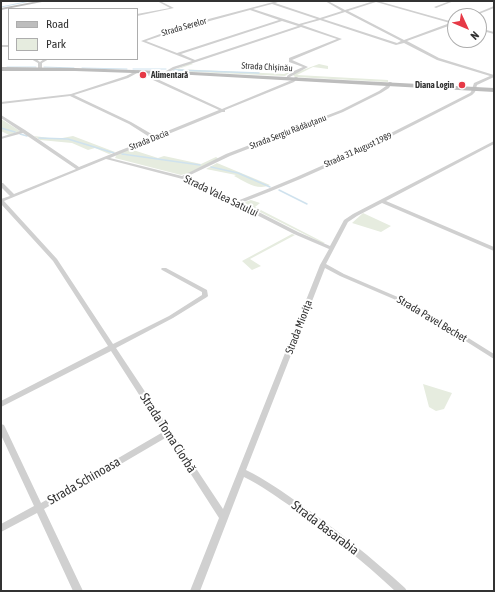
<!DOCTYPE html>
<html>
<head>
<meta charset="utf-8">
<style>
  body { margin:0 }
  #map { position:relative; width:495px; height:592px; overflow:hidden; background:#fff; font-family:"Asap Condensed",sans-serif }
  canvas { display:block }
  .frame { position:absolute; inset:0; border:2px solid #333; pointer-events:none }
  .legend { position:absolute; left:8px; top:8px; width:130px; height:52px; box-sizing:border-box; background:#fff; border:1px solid #adadad; margin:0; padding:5px 7px; list-style:none; font-size:12px; color:#333 }
  .legend li { display:flex; align-items:center; gap:8px; height:20px }
  .legend b { width:20px; border:1px solid #adadad }
  .north { position:absolute; left:447px; top:8px; width:40px; height:40px; box-sizing:border-box; background:#fff; border:1px solid #adadad; border-radius:50%; rotate:134deg; font-size:11px; font-weight:700; line-height:16px; text-align:center; color:#333 }
  .north::after { content:''; display:block; margin:auto; width:14px; height:18px; background:#e63946; clip-path:polygon(50% 0,100% 100%,50% 72%,0 100%) }
</style>
</head>
<body>
<div id="map">
<canvas width="495" height="592"></canvas>
<div class="frame"></div>
<ul class="legend">
<li><b style="height:5px;background:#bdbdbd"></b>Road</li>
<li><b style="height:11px;background:#e6ecdf"></b>Park</li>
</ul>
<div class="north">N</div>
</div>
<script>
const ctx = document.querySelector('canvas').getContext('2d');
ctx.lineJoin = 'round';
function fill(path, color) { ctx.fillStyle = color; ctx.fill(path, 'evenodd'); }
function stroke(path, color, width, dash) { ctx.strokeStyle = color; ctx.lineWidth = width; ctx.lineCap = dash ? 'butt' : 'round'; ctx.setLineDash(dash || []); ctx.stroke(path); }
function drawText(font, color, halo, rows, align = 'center') {
  ctx.font = font + ' "Asap Condensed",sans-serif'; ctx.lineWidth = 4; ctx.setLineDash([]); ctx.textBaseline = 'middle'; ctx.strokeStyle = halo; ctx.fillStyle = color; for (const [text, x, y, turn = 0] of rows) {
    ctx.save(); ctx.translate(x, y); ctx.rotate((+turn || 0) * Math.PI / 180); ctx.textAlign = isNaN(turn) ? turn : align; if (halo) ctx.strokeText(text, 0, 0); ctx.fillText(text, 0, 0); ctx.restore();
  }
}
fill(new Path2D(`
  M191 63 193 64 178 69 284 74 292 71 285 76 172 71Z
  M319 64 328 66V69L313 67 297 75 388 80V82L295 77 292 74Z
  M1 119 20 131 9 135 1 131Z
  M34 136 57 139 73 136 115 152 109 154 95 148 88 150 72 143 40 140Z
  M130 149 158 158 164 156 201 164 216 157 219 159 189 173 181 175 115 158 117 154Z
  M217 163 270 185C257 191 246 182 234 176L236 175 206 169Z
  M251 200 260 203 255 207 325 243H322L242 203Z
  M363 213 391 226 381 232 352 223Z
  M292 234 295 235 250 259 261 266 252 270 242 261Z
  M423 384 452 393 444 409 436 411 429 407Z`), '#e6ecdf');
stroke(new Path2D(`
  M1 7 30 1
  M7 67H36
  M44 67 74 68
  M82 68 127 69
  M133 69H166
  M174 70H187`), '#cfe2ee', 1);
stroke(new Path2D(`
  M174 70 259 73
  M1 128 15 132
  M20 134 27 136
  M39 138 68 139 114 153
  M122 154 200 165
  M211 167 238 173 270 187
  M279 190 307 204`), '#cfe2ee', 1.5);
fill(new Path2D(`
  M157 1H160L174 8 137 16V14L170 8Z
  M277 1H281L275 3 320 18 342 11 325 1H328L345 10 374 1H378L453 22 455 21V24H454L407 41 439 58 494 75V77L477 85 475 92 472 95C397 134 321 173 241 203L298 232 330 246 344 220 353 214 494 141V144L386 201 494 247V251L382 203 357 216 348 222 326 264 344 274 414 304 494 354V359L410 306 340 276 325 268 246 470C266 480 283 492 300 504 337 530 372 558 405 588L407 591H395C363 561 329 534 293 508 277 497 261 485 244 477L200 591H190L219 518 167 437 44 509 83 591H73L37 513 1 532V524L34 506 1 435V424L4 425 5 427 41 503 163 432 111 351 1 407V401L108 346 53 261 1 204V199L10 196 1 187V183H3L14 194 76 169 23 133 1 139V137L20 131 1 118V115L25 130 79 167 151 138 129 124 70 96 1 104V102L71 94 126 76 138 70 140 71 139 72 128 78 74 95 131 122 155 136 219 110 153 80 148 75 149 71H151L152 75 155 78 222 109 292 80 295 77H297L298 78 294 82 225 110V112H222L110 158 182 176 226 154 341 110 379 91 386 86 389 82H391L392 83 389 88 381 93 343 112 230 156 186 177 194 179 237 201C317 171 394 132 470 93L471 92 474 83 490 76 437 60 404 43 396 45 320 20 302 25 342 39 292 60 308 67 288 78H287V76L294 71 303 67 289 62V58L337 39 301 27 175 69 167 73 165 72 166 71 173 67 192 61 141 41 182 26ZM376 2 450 23 404 40 348 11ZM272 4 317 19 299 24 253 9ZM250 10 279 20 177 53 146 41 184 28ZM345 12 401 41 397 43 323 19ZM282 21 298 26 195 60 181 54ZM106 159 190 181 294 234 329 249 320 265 223 509 116 348 173 318 207 297 208 296 207 290 166 268H162L161 269 162 270 202 292V295L169 316 113 344 57 259 4 201Z
  M450 1H454L436 8 434 7Z
  M494 6V8L474 16H470Z
  M479 28 494 32V34L479 30Z
  M1 45H9V47H1Z
  M31 59H36L40 62 44 59H49L42 63V68L40 69 38 68V63Z`), '#d0d0d0');
fill(new Path2D(`
  M38 1H47L1 10V8Z
  M1 67 75 68 192 72 494 88V92L192 75 75 71H1Z`), '#bdbdbd');
for (const [x, y, r, color] of [
  [143,75,4,"#e63946"],
  [462,85,4,"#e63946"]
]) { const dot = new Path2D(); dot.arc(x, y, r, 0, 2 * Math.PI); ctx.fillStyle = color; ctx.fill(dot); stroke(dot, '#fff', 1.5); }
drawText('9px', '#333', '#fff', [
  ["Strada Serelor",184,27,-16],
  ["Strada Chișinău",267,67,3],
  ["Strada Sergiu Rădăuțanu",288,132,-21],
  ["Strada Dacia",149,140,-22],
  ["Strada 31 August 1989",358,150,-24]
]);
drawText('bold 9px', '#333', '#fff', [
  ["Alimentară",151,75],
  ["Diana Login",454,85,"right"]
], 'left');
drawText('11px', '#333', '#fff', [
  ["Strada Valea Satului",221,196,26],
  ["Strada Pavel Bechet",432,319,31],
  ["Strada Miorița",299,327,-69]
]);
drawText('13px', '#333', '#fff', [
  ["Strada Toma Ciorbă",168,433,57],
  ["Strada Schinoasa",84,481,-30],
  ["Strada Basarabia",325,528,37]
]);
</script>
</body>
</html>
